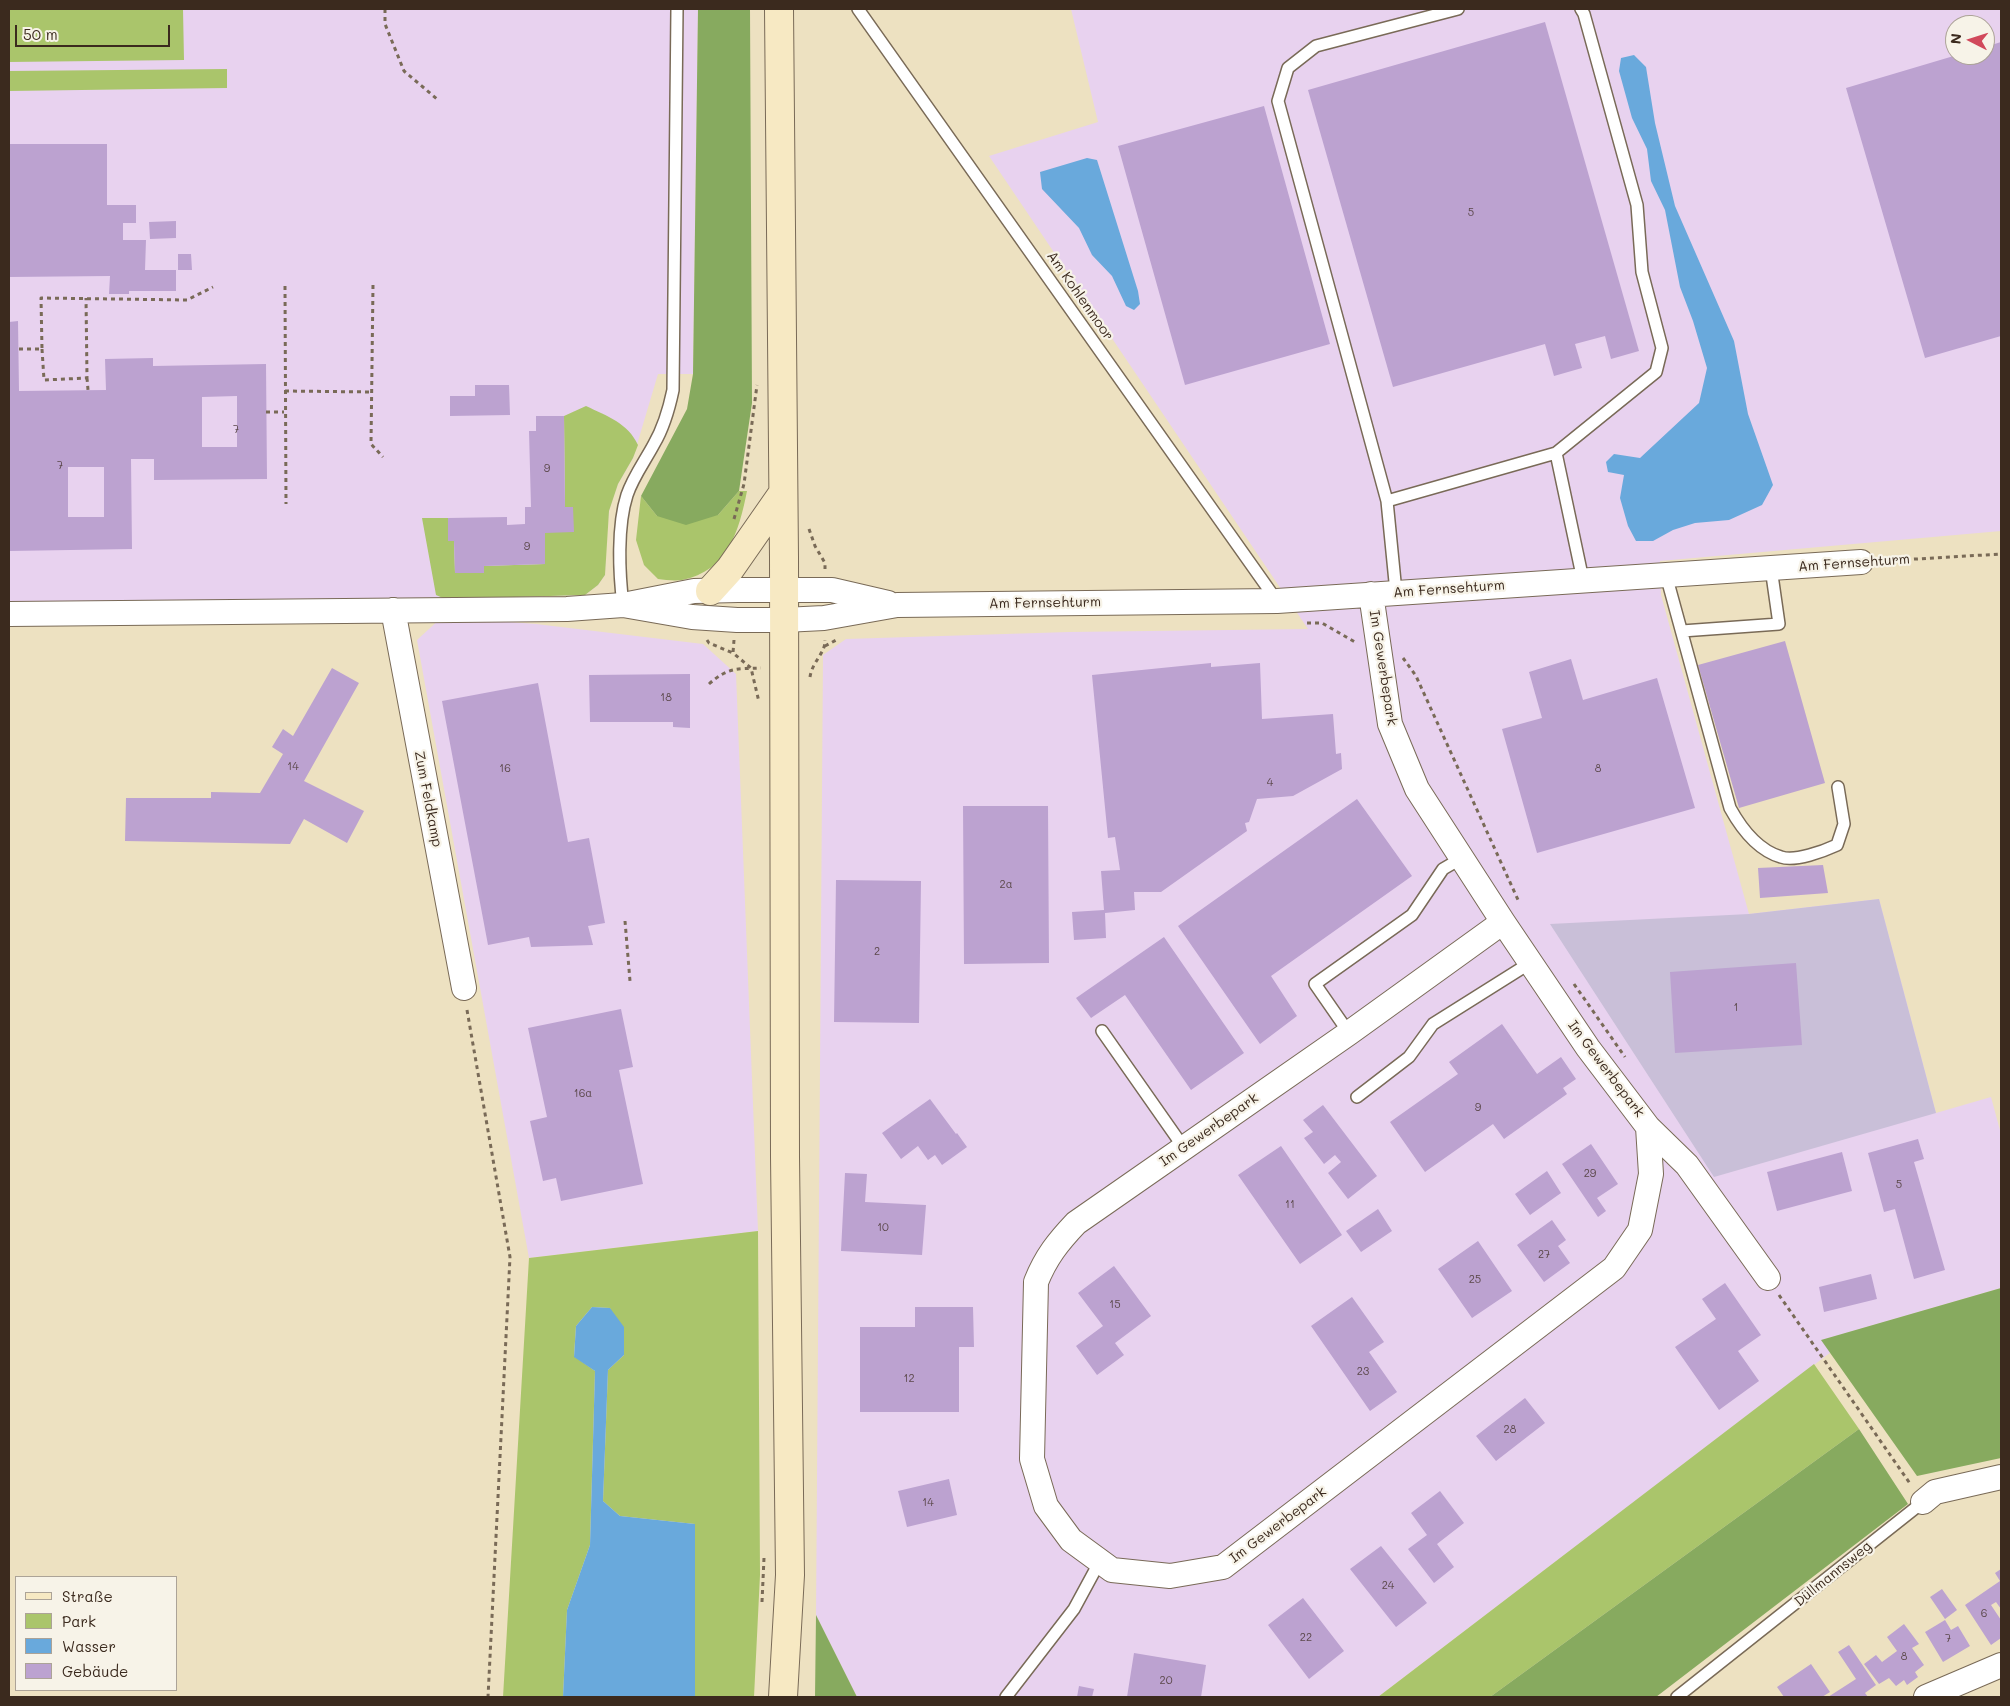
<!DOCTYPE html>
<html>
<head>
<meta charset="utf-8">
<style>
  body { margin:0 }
  #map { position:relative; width:2010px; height:1706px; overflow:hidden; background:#ede1c1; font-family:Mali,sans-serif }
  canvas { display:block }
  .frame { position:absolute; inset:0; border:10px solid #3b2a1e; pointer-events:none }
  .legend { position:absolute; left:15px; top:1576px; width:162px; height:115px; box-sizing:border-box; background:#f7f3e8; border:1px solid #aca397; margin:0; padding:6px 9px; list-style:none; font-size:15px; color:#3b2a1e }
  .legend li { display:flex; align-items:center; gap:10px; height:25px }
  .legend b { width:25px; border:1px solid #aca397 }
  .north { position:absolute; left:1945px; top:15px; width:50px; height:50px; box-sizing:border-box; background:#f7f3e8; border:1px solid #aca397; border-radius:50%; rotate:275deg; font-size:14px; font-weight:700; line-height:20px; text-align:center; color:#3b2a1e }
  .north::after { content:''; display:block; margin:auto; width:18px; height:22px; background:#d1495b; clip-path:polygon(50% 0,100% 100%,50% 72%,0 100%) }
  .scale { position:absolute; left:15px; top:25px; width:155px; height:22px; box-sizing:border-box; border:2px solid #3b2a1e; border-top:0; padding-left:6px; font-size:15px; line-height:18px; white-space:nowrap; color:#3b2a1e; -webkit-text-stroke:4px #f7f3e8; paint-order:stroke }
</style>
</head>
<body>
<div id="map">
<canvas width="2010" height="1706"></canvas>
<div class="frame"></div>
<ul class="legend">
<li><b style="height:6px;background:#f7e9c3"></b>Straße</li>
<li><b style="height:14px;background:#aac56b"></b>Park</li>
<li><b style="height:14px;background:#69a9dc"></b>Wasser</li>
<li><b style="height:14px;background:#bca2d0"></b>Gebäude</li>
</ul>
<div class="north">N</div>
<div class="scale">50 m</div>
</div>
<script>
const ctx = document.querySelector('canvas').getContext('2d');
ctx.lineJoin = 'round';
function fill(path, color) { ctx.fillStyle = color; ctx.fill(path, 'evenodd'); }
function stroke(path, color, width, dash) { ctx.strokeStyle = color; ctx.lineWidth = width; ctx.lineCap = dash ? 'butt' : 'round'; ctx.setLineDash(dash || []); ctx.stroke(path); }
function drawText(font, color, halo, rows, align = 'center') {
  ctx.font = font + ' Mali,sans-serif'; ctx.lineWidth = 4.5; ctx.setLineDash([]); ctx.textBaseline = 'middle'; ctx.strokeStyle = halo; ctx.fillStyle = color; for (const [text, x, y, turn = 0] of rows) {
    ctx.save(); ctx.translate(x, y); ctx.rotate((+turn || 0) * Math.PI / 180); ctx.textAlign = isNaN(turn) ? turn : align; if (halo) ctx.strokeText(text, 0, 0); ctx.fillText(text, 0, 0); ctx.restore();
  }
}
fill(new Path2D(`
  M9 9H698L693 374H658L633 458 618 484 613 498 609 511 606 542 605 575 598 585 585 595 412 600 9 602Z
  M1071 9H2001V531L1660 561 1661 595 1749 914 1879 899 1936 1113 1991 1097 2001 1134V1288L1822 1340 1831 1352 1378 1697H857L816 1615 823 655 846 639 1069 632 1308 629 989 156 1098 122ZM1955 25H1985V55H1955Z
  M442 617 536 624 703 644 736 674 758 1231 529 1258 417 640Z`), '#e8d2ef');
fill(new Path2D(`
  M1879 899 1936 1113 1714 1177 1550 924 1749 914Z`), '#c9bfd8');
fill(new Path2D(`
  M9 9H183L184 60 9 62Z
  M227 69V88L9 91V71Z
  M586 406C607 416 628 423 638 445L633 458 618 484 609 511 605 575 598 585 585 595 445 599 436 595 422 518H448V541H454L455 573H484V566L545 564V533L573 507H565L564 416Z
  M739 491H747C739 531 728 571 682 580 675 581 665 580 658 579L644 565 636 540 641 496 657 516 718 515Z
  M758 1231 760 1575 754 1697H695V1524L620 1516 603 1501 608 1370 624 1355 610 1308 592 1307 576 1326 574 1356 595 1371 590 1545 567 1610 563 1697H503L529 1258Z
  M1814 1364 1859 1429 1490 1697H1378Z`), '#aac56b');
fill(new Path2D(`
  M698 9H750L752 403 739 491 718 515 686 525 657 516 641 496 687 409 693 374Z
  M2001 1288V1458L1917 1476 1821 1340Z
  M1859 1429 1908 1504 1656 1697H1490Z
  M816 1615 857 1697H815Z`), '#87aa5f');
fill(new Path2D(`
  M1634 55 1646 67 1655 123 1675 206 1734 341 1748 414 1773 485 1762 505 1729 520 1695 523 1673 530 1653 541H1636L1628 526 1620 498 1624 475 1608 472 1606 462 1614 454 1640 458 1699 403 1707 368 1693 321 1680 287 1665 210 1651 181 1647 149 1632 118 1619 71 1621 58Z
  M1087 158 1097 160 1138 291 1140 304 1134 310 1126 306 1112 276 1092 255 1079 228 1042 189 1040 172Z
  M592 1307 610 1308 624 1327V1355L608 1370 603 1501 620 1516 695 1524V1697H563L567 1610 590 1545 595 1371 574 1357 576 1326Z`), '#69a9dc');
fill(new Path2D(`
  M1545 22 1639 351 1611 359 1605 336 1575 344 1582 368 1554 376 1545 344 1393 387 1308 90Z
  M2001 42V336L1925 358 1846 88 1957 55H1985V47Z
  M1264 106 1330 344 1185 385 1118 146Z
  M9 144H107V205H136V223H123V240H146L145 270H176V291H129V294H109L110 276 9 277Z
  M176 221V238L150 239 149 222Z
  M178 254H191L192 270H178Z
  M18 321 19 391 106 390 105 359 153 358V366L266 364 267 479 154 480V459H131L132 549 9 551V322ZM237 396V447H202V397ZM68 467H104V517H68Z
  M475 385H509L510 415 450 416V396H475Z
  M536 416H564L565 507H573L574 532 545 533V564L484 566V573H455L454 541H448V518L507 517V525L525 524V507H531L529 431H536Z
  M1785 641 1825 783 1739 808 1698 665Z
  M1571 659 1583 700 1657 678 1695 808 1537 853 1502 729 1542 718 1529 672Z
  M1211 663V667L1260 663 1262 719 1333 714 1336 754 1341 753 1342 769 1293 796 1257 799 1249 822 1245 823 1247 831 1161 892H1134L1135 910 1105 913 1106 938 1074 940 1072 912 1104 910 1101 871 1120 870 1115 837 1108 838 1092 675Z
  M332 668 359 683 304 781 364 811 347 843 304 819 290 844 125 841 126 798H211V792L260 793 283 754 272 747 283 729 293 736Z
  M690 674V728L673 727V722H590L589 675Z
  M538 683 568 842 589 838 605 923 588 926 593 945 531 947 529 937 488 945 442 701Z
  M1357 799 1412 876 1271 976 1297 1016 1260 1044 1178 926Z
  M963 806H1048L1049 963 964 964Z
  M1823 865 1828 893 1760 898 1758 868Z
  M836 880 921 881 919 1023 834 1022Z
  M1164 937 1244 1053 1191 1090 1125 995 1091 1018 1076 998Z
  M1796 963 1802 1045 1675 1053 1670 972Z
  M621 1009 633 1067 619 1070 643 1184 561 1201 556 1178 543 1181 530 1121 547 1117 528 1028Z
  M1502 1024 1537 1074 1561 1057 1576 1079 1563 1088 1567 1094 1504 1139 1493 1124 1425 1172 1390 1122 1458 1074 1449 1062Z
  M930 1099 956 1134 957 1133 967 1147 942 1165 935 1155 928 1160 918 1146 901 1159 882 1133Z
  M1323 1105 1377 1176 1348 1199 1328 1173 1341 1162 1335 1155 1324 1164 1304 1138 1313 1132 1303 1120Z
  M1918 1139 1924 1159 1914 1162 1945 1270 1914 1279 1895 1209 1884 1212 1868 1153Z
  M1591 1144 1618 1184 1597 1198 1606 1211 1598 1217 1562 1164Z
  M1281 1146 1342 1235 1300 1264 1238 1175Z
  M1842 1152 1852 1191 1777 1211 1767 1172Z
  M1547 1171 1561 1193 1530 1215 1515 1194Z
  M845 1173 867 1174 865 1202 926 1205 922 1255 841 1251Z
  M1378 1209 1392 1231 1361 1252 1346 1231Z
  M1552 1220 1566 1240 1558 1246 1570 1263 1544 1282 1517 1245Z
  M1478 1241 1512 1291 1472 1318 1438 1269Z
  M1114 1266 1151 1316 1115 1343 1124 1355 1097 1375 1076 1346 1103 1326 1078 1293Z
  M1871 1274 1877 1299 1824 1312 1819 1287Z
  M1725 1283 1761 1335 1738 1351 1759 1381 1719 1410 1675 1347 1716 1319 1702 1299Z
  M1352 1297 1384 1342 1369 1352 1397 1392 1370 1411 1311 1326Z
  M915 1307H973L974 1347H959V1412H860V1327H915Z
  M1525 1398 1545 1423 1496 1461 1476 1436Z
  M949 1479 957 1515 907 1527 898 1491Z
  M1440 1491 1464 1523 1437 1544 1454 1567 1434 1583 1408 1549 1427 1535 1411 1513Z
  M1381 1546 1427 1603 1396 1627 1350 1569Z
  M2001 1569V1609L1996 1602 1991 1605 2001 1620V1638L1991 1645 1965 1605 2000 1581 1995 1573Z
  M1942 1589 1957 1610 1945 1619 1930 1597Z
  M1303 1598 1344 1651 1309 1679 1268 1625Z
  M1945 1620 1951 1630 1958 1626 1970 1646 1943 1662 1925 1632Z
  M1904 1624 1919 1644 1912 1648 1924 1665 1915 1672 1918 1677 1907 1685 1904 1680 1896 1686 1889 1678 1879 1684 1864 1664 1876 1655 1882 1662 1897 1651 1887 1637Z
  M1849 1645 1876 1685 1865 1693 1868 1697H1828L1856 1679 1838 1652Z
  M1134 1653 1206 1665 1201 1697H1127Z
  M1811 1664 1830 1692 1822 1697H1784L1777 1687Z
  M1079 1686 1094 1689 1092 1697H1077Z`), '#bca2d0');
const service = new Path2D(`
  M858 9 1277 601
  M1581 9 1584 14 1637 205 1642 272 1662 348 1656 372 1556 453 1583 580
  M1387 501 1556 453
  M1666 575 1730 808C1741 828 1757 850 1781 857 1795 862 1824 851 1837 845L1844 824 1838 787
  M1396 592 1387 501 1278 101 1288 68 1316 46 1458 9
  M623 605C619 573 617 526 627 495 633 477 645 461 654 444 664 427 669 409 673 390L677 9
  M1682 631 1779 624 1771 568
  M1102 1031 1184 1148
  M1349 1033 1315 984 1412 915 1443 869 1462 858
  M1357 1097 1409 1057 1433 1024 1530 963
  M1006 1697 1074 1609 1100 1561
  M1677 1697 1923 1502`);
const minor = new Path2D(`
  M1371 594 1390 724 1417 789 1503 922 1588 1048 1648 1127 1687 1165 1768 1278
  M623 605 692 617 737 620H784L824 618 897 605 1277 601 1861 562
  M393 610 464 988
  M9 614 567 609 623 605 694 591 738 590H832L888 603
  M1503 922 1349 1033 1076 1223C1058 1242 1046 1257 1036 1282L1032 1459 1046 1506 1071 1540 1112 1570 1170 1576 1223 1567 1614 1268 1640 1230 1651 1174 1648 1127
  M1923 1502 1935 1492 2001 1477
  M1926 1697 2001 1665`);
const secondary = new Path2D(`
  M779 9 784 557 785 1157 790 1575 783 1697
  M710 591 730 569 783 493`);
stroke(service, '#796a57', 14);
stroke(minor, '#796a57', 26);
stroke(secondary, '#796a57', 30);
stroke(new Path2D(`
  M385 9V24L404 71 437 99
  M373 285 371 444 383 457
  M285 286 286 504
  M19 349H42L41 298 187 300 213 287
  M42 349 44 380 87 378 86 298
  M87 378 88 390
  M285 391 372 392
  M266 412H284
  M734 519 744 484 757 385
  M809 529 815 546 825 563V569
  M1882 561 2001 554
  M1307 623H1322L1355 642
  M707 640 709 643 733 653
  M734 640 733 653 751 668 759 702
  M825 646 838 639
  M1403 658 1416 676 1519 902
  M810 677C812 662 826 652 825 640
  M709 684C728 667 737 669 761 668
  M625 921 630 981
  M1574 984 1625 1057
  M467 1010 510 1257 488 1697
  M1779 1295 1911 1485
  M762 1602 764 1558`), '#796a57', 3, [4, 4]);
stroke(service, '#fff', 11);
stroke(minor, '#fff', 24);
stroke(secondary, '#f7e9c3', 28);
drawText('11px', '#5b484a', null, [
  ["5",1471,213],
  ["7",236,430],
  ["7",60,466],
  ["9",547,469],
  ["9",527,547],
  ["18",666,698],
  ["14",293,767],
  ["16",505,769],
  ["8",1598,769],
  ["4",1270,783],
  ["2a",1006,885],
  ["2",877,952],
  ["1",1736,1008],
  ["16a",583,1094],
  ["9",1478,1108],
  ["29",1590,1174],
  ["5",1899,1185],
  ["11",1290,1205],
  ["10",883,1228],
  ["27",1544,1255],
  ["25",1475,1280],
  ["15",1115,1305],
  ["23",1363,1372],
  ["12",909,1379],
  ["28",1510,1430],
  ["14",928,1503],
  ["24",1388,1586],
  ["6",1984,1614],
  ["22",1306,1638],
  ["7",1948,1639],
  ["8",1904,1657],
  ["20",1166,1681]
]);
drawText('14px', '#3b2a1e', '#f7f3e8', [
  ["Am Kohlenmoor",1080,296,55],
  ["Am Fernsehturm",1854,563,-4],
  ["Am Fernsehturm",1449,589,-4],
  ["Am Fernsehturm",1045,603,-1],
  ["Im Gewerbepark",1383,668,81],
  ["Zum Feldkamp",428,799,79],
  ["Im Gewerbepark",1606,1069,53],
  ["Im Gewerbepark",1209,1130,-35],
  ["Im Gewerbepark",1278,1525,-37],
  ["Düllmannsweg",1833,1574,-39]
]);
</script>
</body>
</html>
